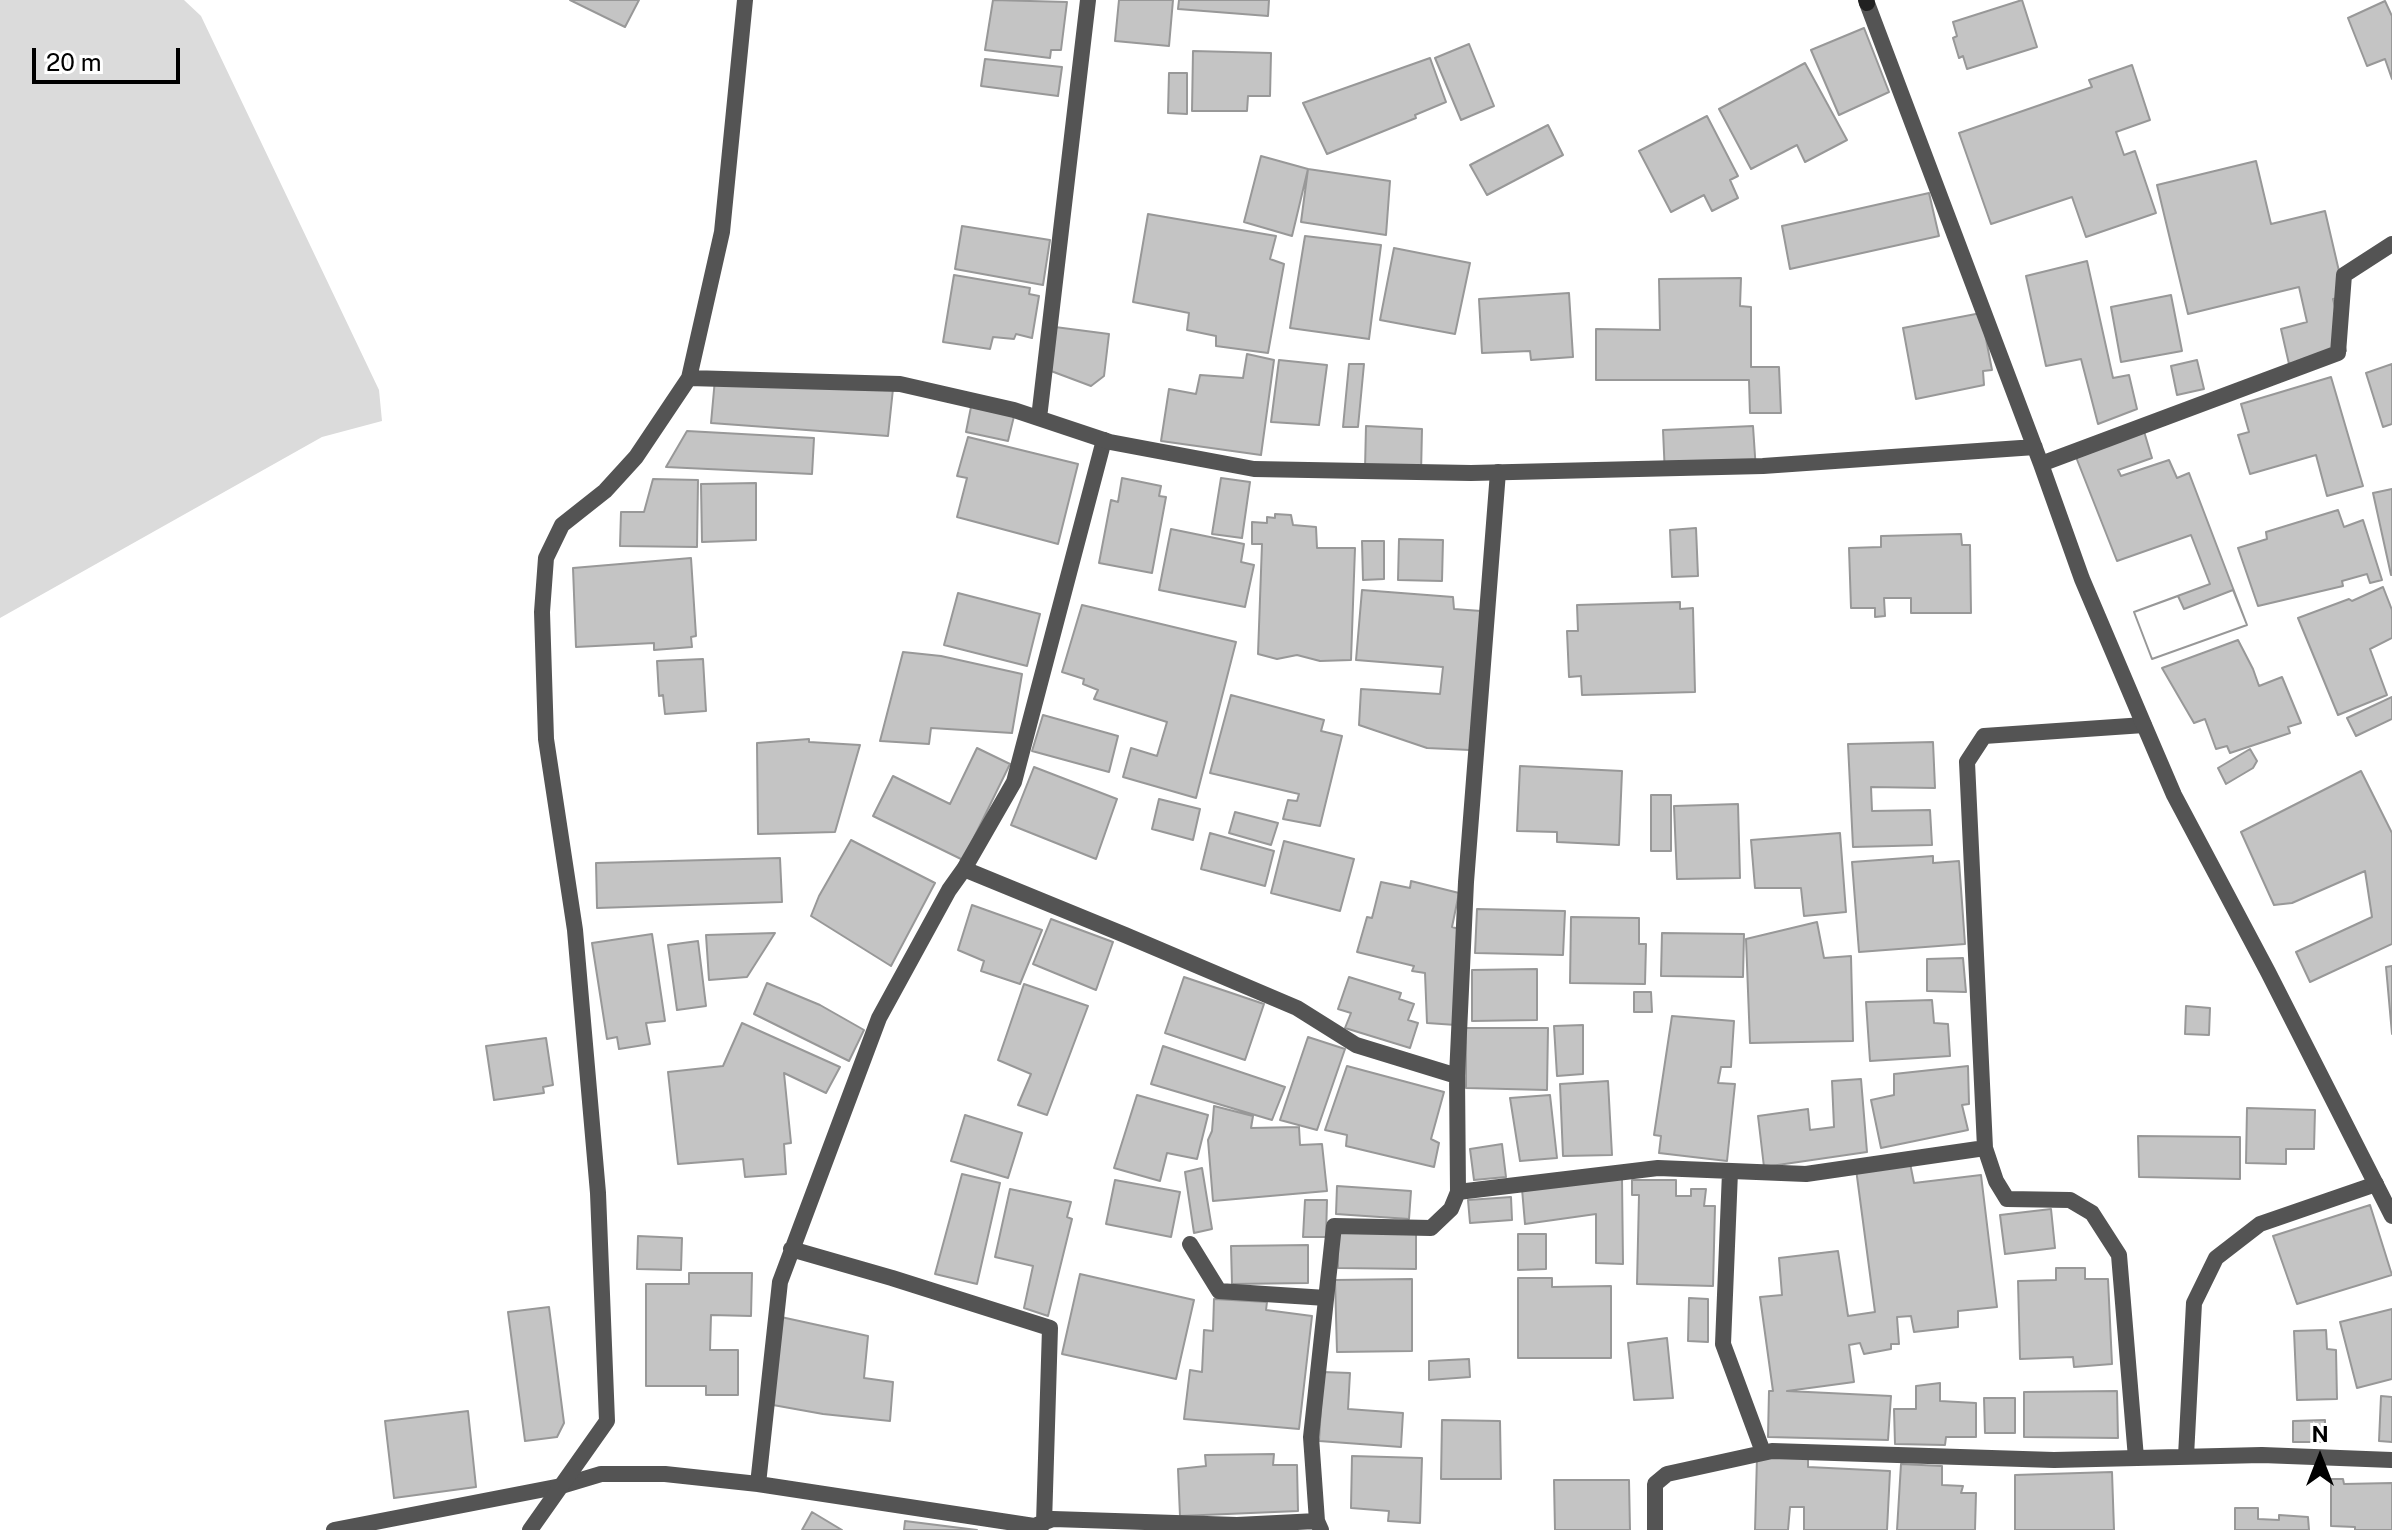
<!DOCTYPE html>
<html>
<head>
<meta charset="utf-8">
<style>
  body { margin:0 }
  #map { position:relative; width:2392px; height:1530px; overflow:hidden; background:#fff; font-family:"Public Sans",sans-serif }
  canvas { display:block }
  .north { position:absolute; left:2280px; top:1418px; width:80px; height:80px; -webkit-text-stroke:6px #fff; paint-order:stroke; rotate:0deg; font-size:22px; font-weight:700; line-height:32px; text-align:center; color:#000 }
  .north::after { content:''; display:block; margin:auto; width:28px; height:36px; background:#000; clip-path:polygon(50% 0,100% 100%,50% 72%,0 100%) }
  .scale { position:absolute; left:32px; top:48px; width:148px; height:36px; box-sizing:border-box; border:4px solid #000; border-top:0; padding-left:10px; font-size:24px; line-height:28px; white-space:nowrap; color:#000; -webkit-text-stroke:6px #fff; paint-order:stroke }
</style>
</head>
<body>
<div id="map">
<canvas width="2392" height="1530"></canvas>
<div class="north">N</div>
<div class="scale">20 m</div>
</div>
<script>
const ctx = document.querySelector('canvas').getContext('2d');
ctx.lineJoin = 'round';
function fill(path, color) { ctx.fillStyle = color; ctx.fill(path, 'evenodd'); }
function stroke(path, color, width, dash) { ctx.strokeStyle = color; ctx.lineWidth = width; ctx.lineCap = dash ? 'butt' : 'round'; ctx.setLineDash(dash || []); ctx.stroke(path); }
fill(new Path2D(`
  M0 0H184L201 16 379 390 382 421 322 437 0 618Z`), '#dbdbdb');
const building = new Path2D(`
  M570 0H639L625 27Z
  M993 0 1067 2 1061 50H1051L1050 58 985 50Z
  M1119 0H1173L1169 46 1115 41Z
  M1179 0H1269L1268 16 1178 9Z
  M2022 0 2037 47 1967 69 1963 56 1959 58 1953 38 1957 36 1953 22Z
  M2385 1 2392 16V79L2385 59 2367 66 2348 18Z
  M1864 28 1889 92 1839 115 1811 50Z
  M1469 44 1494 106 1461 120 1435 58Z
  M1193 51 1271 53 1270 96H1248L1247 111H1192Z
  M1430 58 1446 102 1415 115 1416 118 1327 154 1303 103Z
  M985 59 1062 67 1058 96 981 86Z
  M1805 63 1847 140 1805 162 1797 145 1751 169 1719 109Z
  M2132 65 2150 120 2116 132 2124 155 2135 151 2156 213 2086 237 2072 197 1991 224 1959 133 2092 87 2089 80Z
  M1169 73H1187V114L1168 113Z
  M1707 116 1738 176 1730 180 1738 198 1712 211 1704 195 1671 212 1639 151Z
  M1548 125 1563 155 1487 195 1470 165Z
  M1261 156 1308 169 1292 236 1244 222Z
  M2256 161 2271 224 2325 211 2345 297 2333 299 2346 351 2289 364 2281 329 2307 322 2299 287 2188 314 2157 185Z
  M1308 169 1390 181 1386 235 1301 222Z
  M1929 193 1939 236 1790 269 1782 226Z
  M1148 214 1276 236 1270 259 1284 264 1268 353 1216 346V336L1187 330 1189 313 1133 302Z
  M962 226 1050 240 1043 285 955 269Z
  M1305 236 1381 245 1369 339 1290 328Z
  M1394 248 1470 263 1455 334 1380 320Z
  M2087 261 2113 378 2129 375 2137 409 2098 424 2081 359 2046 366 2026 276Z
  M954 275 1030 288 1029 294 1039 296 1032 338 1016 334 1014 339 993 337 990 349 943 342Z
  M1741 278 1740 306 1751 307V367H1779L1781 413H1750L1749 380H1596V329L1660 330 1659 279Z
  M1569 293 1573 357 1531 360 1530 351 1482 353 1479 299Z
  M2171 295 2182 351 2121 362 2111 307Z
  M1981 313 1992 370 1983 371 1984 385 1916 399 1903 328Z
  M1055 327 1109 334 1104 376 1091 386 1051 371Z
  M1247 354 1274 360 1261 455 1161 441 1169 389 1196 394 1200 375 1243 378Z
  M1279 360 1327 365 1319 425 1271 422Z
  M2197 360 2204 389 2177 395 2171 366Z
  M1349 364H1364L1358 427H1343Z
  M2392 364V424L2383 427 2366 373Z
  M2331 377 2363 486 2327 496 2316 455 2250 474 2238 435 2249 432 2241 404Z
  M715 379 893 389 888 436 711 423Z
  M972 402 1015 412 1008 441 966 432Z
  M1366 426 1422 429 1421 474 1365 469Z
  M1753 426 1756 471 1665 475 1663 430Z
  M2143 428 2152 458 2118 470 2121 476 2169 460 2177 478 2189 473 2247 625 2152 659 2134 612 2210 584 2191 535 2117 561 2074 452Z
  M687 431 814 438 812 474 666 467Z
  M968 437 1078 464 1058 544 957 517 967 478 957 476Z
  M1122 478 1161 486 1159 496 1166 497 1152 573 1099 563 1111 500 1118 502Z
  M1221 478 1250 482 1242 538 1212 534Z
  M653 479 698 480 697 547 620 546 621 512H644Z
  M756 483V540L702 542 701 484Z
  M2392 489V575H2391L2373 493Z
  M2338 510 2344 527 2363 520 2382 580 2370 583 2367 574 2342 581 2343 586 2258 606 2238 548 2267 539 2266 532Z
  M1275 514 1291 515 1293 525 1316 527 1317 548H1355L1351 660 1320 661 1297 655 1277 659 1258 654 1262 544H1252V522L1267 523V517L1275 518Z
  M1696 528 1698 576 1672 577 1670 530Z
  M1171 529 1244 544 1241 562 1254 565 1245 607 1159 590Z
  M1961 534 1962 545H1970L1971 613H1911V598H1884L1885 616 1875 617V608H1851L1849 548 1881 547V536Z
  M1399 539 1443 540 1442 581 1398 580Z
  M1362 541H1384V579L1363 580Z
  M691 558 696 636 691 637 692 647 654 650V643L576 647 573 568Z
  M2383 587 2392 610V638L2370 649 2387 695 2338 715 2298 618 2349 599 2352 601Z
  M1362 590 1453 597 1454 609 1481 611 1470 750 1427 748 1359 725 1361 689 1440 694 1443 667 1356 660Z
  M2233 590 2247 625 2152 659 2134 612 2178 596 2184 609Z
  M958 593 1040 614 1027 666 944 645Z
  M1680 602V609L1693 608 1695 692 1582 695 1581 676 1569 677 1567 631H1578L1577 605Z
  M1082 605 1236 642 1196 798 1123 777 1131 748 1157 756 1167 722 1094 699 1098 690 1083 684 1084 679 1062 672Z
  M2238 640 2253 669 2259 686 2282 677 2301 723 2288 727 2290 733 2230 753 2227 746 2216 749 2205 719 2194 723 2162 668Z
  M903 652 941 656 1022 674 1012 733 931 728 929 744 880 741Z
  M703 659 706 711 665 714 663 695 659 696 657 661Z
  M1231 695 1324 720 1321 731 1342 736 1320 826 1283 819 1288 800 1297 801 1299 794 1210 773Z
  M2392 697V719L2356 736 2347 718Z
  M1043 715 1118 736 1109 772 1032 751Z
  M809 739V742L860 745 835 832 758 834 757 743Z
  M1933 742 1935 788 1871 787 1872 811 1930 810 1932 845 1853 847 1848 744Z
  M977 748 1010 764 963 860 873 816 893 776 950 804Z
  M2250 749 2257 761 2253 768 2226 784 2218 768Z
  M1520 766 1622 771 1619 845 1557 842V832L1517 831Z
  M1034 767 1117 799 1096 859 1011 825Z
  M2361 771 2392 833V944L2310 982 2296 952 2372 917 2365 871 2292 903 2274 905 2241 832Z
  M1651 795H1671V851H1651Z
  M1159 799 1200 809 1193 840 1152 829Z
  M1738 804 1740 878 1677 879 1674 806Z
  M1235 812 1278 823 1271 845 1229 833Z
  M1210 833 1274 851 1265 886 1201 869Z
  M1840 833 1846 912 1804 916 1801 888H1755L1751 840Z
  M851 840 935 883 891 966 811 916 819 896Z
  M1284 841 1354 859 1340 911 1271 893Z
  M1933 856V863L1959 861 1965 944 1859 952 1852 862Z
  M780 858 782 902 597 908 596 863Z
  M1411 881 1459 893 1452 927 1459 929 1456 1025 1427 1023 1425 973 1412 971 1414 966 1357 952 1367 917 1372 918 1381 882 1410 888Z
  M972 905 1042 930 1020 984 981 971 984 961 958 950Z
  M1477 909 1565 911 1563 955 1475 953Z
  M1571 917 1639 918V944H1646L1645 984 1570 983Z
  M1051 919 1113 942 1096 990 1033 964Z
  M1817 922 1824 958 1851 956 1853 1041 1750 1043 1746 939Z
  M775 933 747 977 709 980 706 935Z
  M1662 933 1744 934 1743 977 1661 976Z
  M652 934 665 1021 646 1023 650 1044 619 1049 617 1037 607 1039 592 943Z
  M698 941 706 1006 677 1010 668 945Z
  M1963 958 1966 992 1927 991V959Z
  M2392 966V1034L2386 967Z
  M1537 969V1020L1472 1021V970Z
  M1184 977 1264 1004 1245 1060 1165 1033Z
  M1349 977 1401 993 1399 999 1414 1004 1408 1020 1418 1023 1410 1048 1345 1028 1351 1013 1338 1009Z
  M767 983 820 1005 864 1030 849 1061 754 1014Z
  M1024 984 1088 1006 1047 1115 1018 1105 1031 1074 998 1060Z
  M1634 992H1651L1652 1012H1634Z
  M1932 1000 1934 1023 1948 1024 1950 1056 1870 1061 1866 1002Z
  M2186 1006 2210 1008 2209 1035 2185 1034Z
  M1672 1016 1734 1021 1731 1067H1721L1718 1083 1735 1084 1727 1161 1659 1153 1661 1136 1654 1135Z
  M742 1023 840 1067 826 1093 784 1073 791 1143 784 1144 786 1174 745 1177 743 1159 678 1164 668 1072 723 1066Z
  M1583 1025V1074L1557 1076 1554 1026Z
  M1466 1028H1548L1547 1090 1466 1088Z
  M1308 1037 1345 1049 1317 1130 1280 1120Z
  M546 1038 553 1085 543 1087 544 1093 494 1100 486 1046Z
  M1163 1046 1285 1087 1272 1120 1151 1084Z
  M1347 1066 1444 1092 1431 1139 1439 1143 1434 1167 1346 1146 1347 1135 1325 1130Z
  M1968 1066 1969 1104 1962 1105 1968 1130 1881 1148 1871 1100 1894 1095V1074Z
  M1861 1079 1867 1152 1764 1167 1758 1116 1808 1109 1810 1130 1834 1127 1832 1081Z
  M1608 1081 1612 1155 1563 1156 1560 1084Z
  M1137 1095 1208 1115 1197 1159 1167 1153 1160 1181 1114 1168Z
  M1550 1095 1557 1158 1520 1161 1510 1098Z
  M1214 1106 1253 1116 1251 1128 1299 1127 1300 1145 1322 1144 1327 1191 1213 1201 1208 1140 1212 1131Z
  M2247 1108 2315 1110 2314 1149H2286V1164L2246 1163Z
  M965 1115 1022 1133 1008 1178 951 1161Z
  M2138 1136 2240 1137V1179L2139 1177Z
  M1502 1144 1506 1177 1474 1180 1470 1149Z
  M1910 1163 1914 1183 1981 1175 1997 1307 1958 1311V1327L1914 1332 1911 1316 1897 1317 1899 1344H1891V1349L1864 1354 1860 1343 1849 1345 1854 1382 1787 1391 1891 1396 1888 1440 1768 1437 1769 1391H1773L1760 1297 1782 1295 1779 1258 1838 1251 1848 1316 1875 1312 1856 1169Z
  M1202 1168 1212 1229 1194 1233 1185 1172Z
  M962 1174 1000 1183 977 1284 935 1274Z
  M1622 1178 1623 1264 1596 1263V1214L1525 1224 1522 1189Z
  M1115 1180 1180 1192 1171 1237 1106 1224Z
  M1632 1180H1676V1196H1691V1189H1706L1704 1206H1715L1713 1286 1637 1284 1639 1195H1632Z
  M1337 1186 1411 1191 1409 1219 1336 1214Z
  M1010 1189 1071 1202 1067 1217 1072 1219 1048 1316 1024 1308 1033 1266 995 1257Z
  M1511 1197 1512 1220 1470 1223 1468 1200Z
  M1305 1200H1327L1326 1237H1303Z
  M2370 1205 2392 1275 2297 1304 2273 1236Z
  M2051 1209 2055 1248 2005 1254 2000 1215Z
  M1338 1232H1416V1269L1338 1268Z
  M1518 1234H1546V1269L1518 1270Z
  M638 1236 682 1238 681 1270 637 1269Z
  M1308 1245V1283L1232 1284 1231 1246Z
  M2056 1268H2085V1279H2108L2112 1364 2074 1367 2073 1357 2020 1359 2018 1281 2056 1280Z
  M689 1273H752L751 1316 711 1315 710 1350H738V1395H706V1386H646V1284H689Z
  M1080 1274 1194 1300 1176 1379 1062 1354Z
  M1518 1278H1552V1287L1611 1286V1358H1518Z
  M1412 1279V1351L1337 1352 1335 1280Z
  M1689 1298 1708 1299V1342L1688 1341Z
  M1214 1299 1267 1302 1266 1310 1312 1316 1299 1429 1184 1419 1190 1370 1202 1372 1204 1330 1213 1331Z
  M549 1307 564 1423 557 1437 525 1441 508 1312Z
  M2392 1309V1379L2357 1388 2340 1322Z
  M781 1317 868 1336 864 1378 893 1382 890 1421 823 1414 773 1405Z
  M2326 1330 2327 1349 2336 1350 2337 1399 2297 1400 2294 1331Z
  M1667 1338 1673 1398 1634 1400 1628 1343Z
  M1469 1359 1470 1377 1429 1380V1361Z
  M1323 1372 1350 1373 1348 1409 1403 1413 1401 1447 1319 1441Z
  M1940 1383V1401L1976 1403V1437H1946L1945 1445 1895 1444 1894 1409H1916V1386Z
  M2117 1391 2118 1438 2024 1437V1392Z
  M2381 1396 2392 1397V1442L2379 1441Z
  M1984 1398H2015V1433H1985Z
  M468 1411 476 1487 394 1498 385 1421Z
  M1442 1420 1500 1421 1501 1479H1441Z
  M2325 1420V1442H2293V1421Z
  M1274 1454 1273 1465H1297L1298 1511 1180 1516 1178 1469 1206 1466 1205 1455Z
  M1352 1456 1422 1458 1420 1523 1388 1521 1389 1511 1351 1508Z
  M1757 1457 1808 1458V1467L1890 1471 1887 1530H1804V1507H1790L1788 1530H1755Z
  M1901 1464 1942 1466V1485L1963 1486 1961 1493H1976L1975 1530H1897Z
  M2112 1472 2114 1530H2015V1475Z
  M2331 1479H2343L2344 1484 2392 1483V1530H2355V1527L2331 1526Z
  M1554 1480H1629L1630 1530H1555Z
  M2235 1508H2258V1519L2279 1520V1515L2308 1517 2309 1530H2235Z
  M812 1512 842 1530H802Z
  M905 1521 977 1530H904Z`);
fill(building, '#c4c4c4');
stroke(building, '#989898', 2);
stroke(new Path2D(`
  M964 869 1125 935 1297 1008 1356 1045 1457 1076 1458 1192 1658 1168 1806 1174 1985 1148
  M1457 1076 1466 882 1498 472
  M1730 1172 1723 1344 1763 1452
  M1190 1244 1219 1291 1326 1298
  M791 1249 892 1278 1050 1328 1044 1523
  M2186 1456 2194 1303 2216 1258 2260 1224 2376 1184
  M2136 1458 2119 1255 2092 1213 2070 1200 2007 1199 1996 1181 1985 1148 1967 762 1984 736 2144 725
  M758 1484 780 1282 879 1018 949 890 964 869 1014 782 1104 440
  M334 1530 561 1486 601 1474H665L758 1484 1034 1526 1053 1519 1237 1525 1317 1521
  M1321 1530 1317 1521 1311 1437 1334 1226 1431 1228 1451 1209 1458 1192
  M1655 1530V1484L1667 1474 1772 1451 2054 1460 2262 1455 2392 1460`), '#545454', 16);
stroke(new Path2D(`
  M1867 3 2041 464 2082 579 2144 725 2174 795 2268 972 2392 1216
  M689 378 900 384 1014 410 1110 442 1254 469 1471 473 1763 466 2035 447
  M1039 418 1088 0
  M2041 464 2338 353 2344 275 2392 244
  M530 1530 607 1421 598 1193 575 930 546 739 542 612 546 558 562 525 605 491 636 457 689 378 722 232 745 0`), '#545454', 16);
stroke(new Path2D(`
  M1866 0 1867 3`), '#212121', 16);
</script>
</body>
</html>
